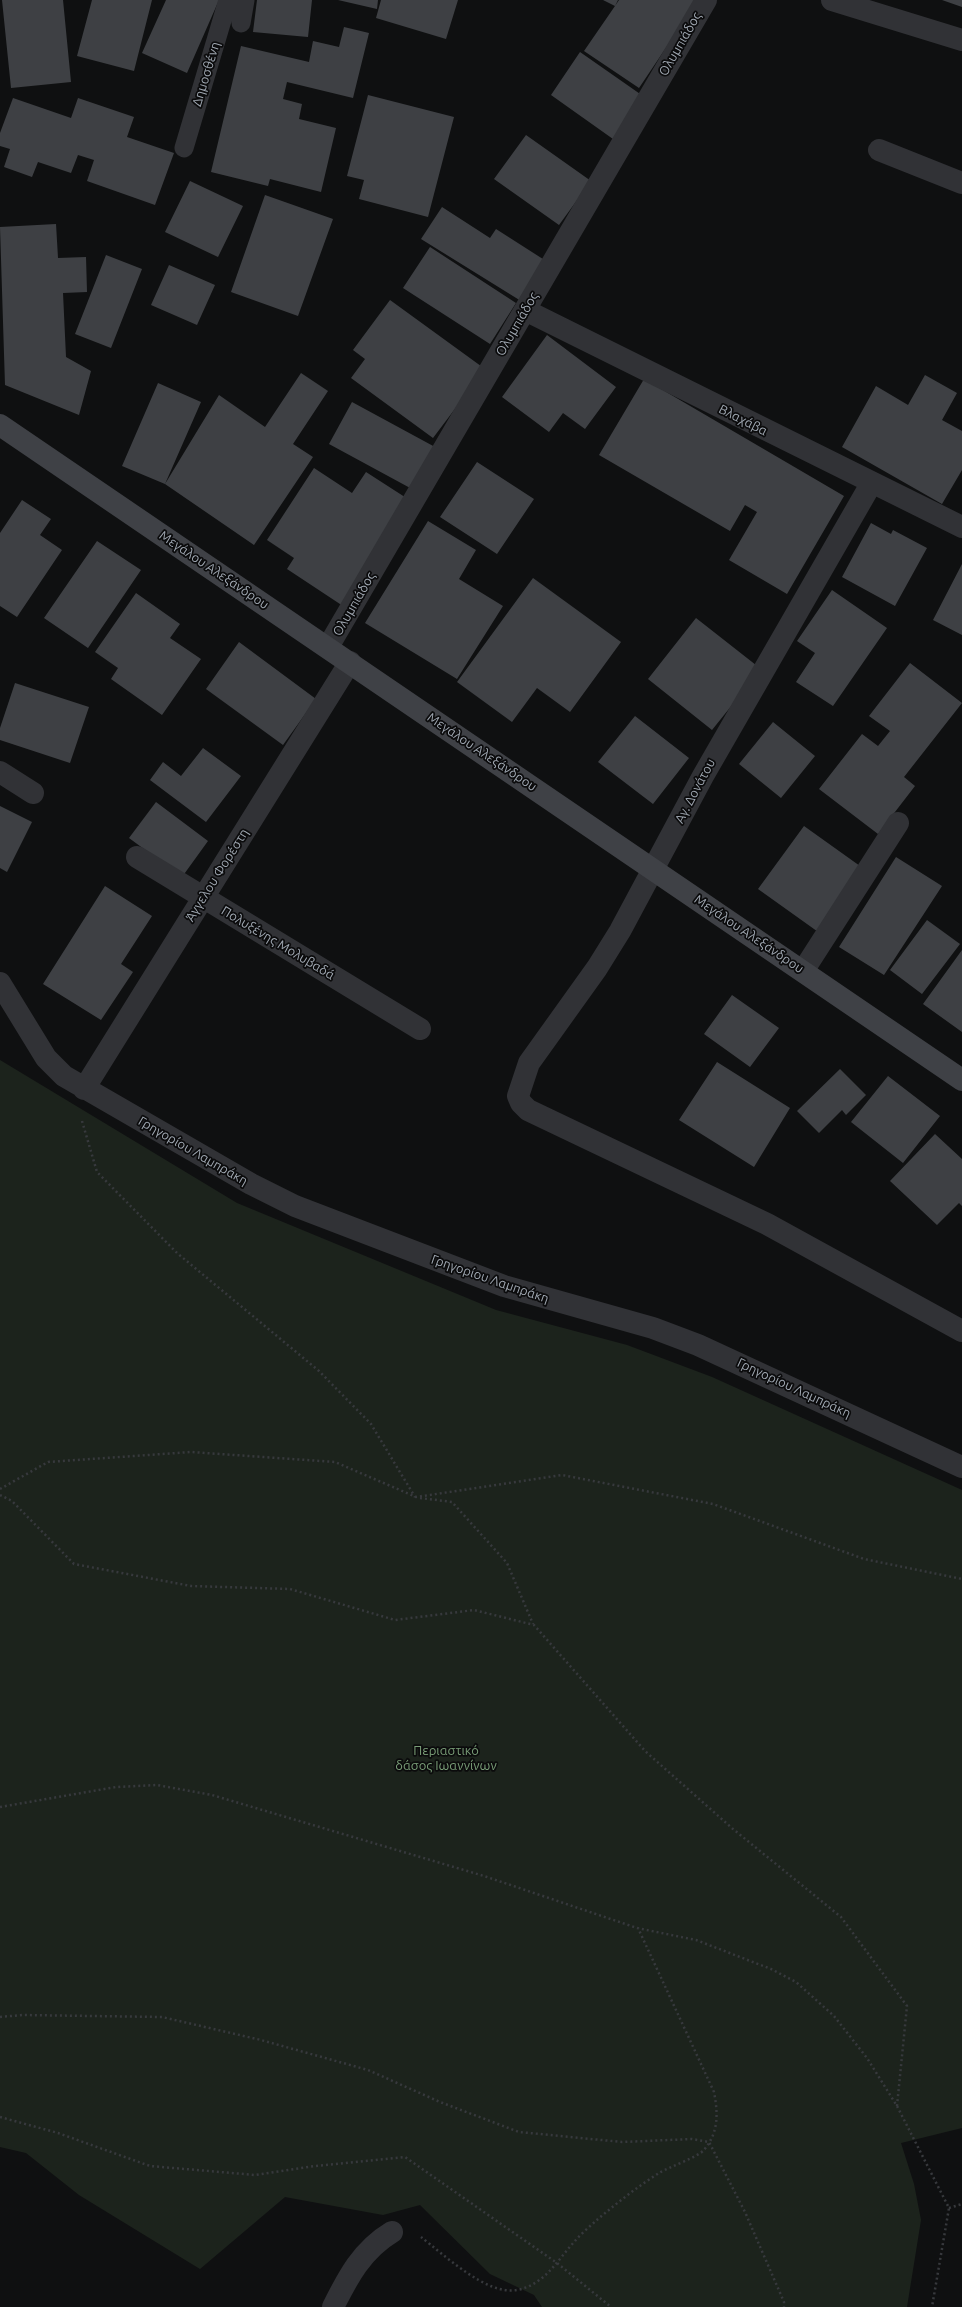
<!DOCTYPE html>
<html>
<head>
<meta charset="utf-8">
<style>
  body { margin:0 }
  canvas { display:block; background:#0f1011 }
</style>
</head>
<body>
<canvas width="962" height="2307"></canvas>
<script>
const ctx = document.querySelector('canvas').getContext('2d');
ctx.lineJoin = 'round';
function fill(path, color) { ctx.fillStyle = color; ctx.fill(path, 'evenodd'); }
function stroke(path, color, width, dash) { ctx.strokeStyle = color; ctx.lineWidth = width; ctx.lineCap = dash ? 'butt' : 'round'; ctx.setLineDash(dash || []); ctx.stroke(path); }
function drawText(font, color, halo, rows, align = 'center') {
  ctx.font = font + ' Ubuntu,sans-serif'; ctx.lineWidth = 3.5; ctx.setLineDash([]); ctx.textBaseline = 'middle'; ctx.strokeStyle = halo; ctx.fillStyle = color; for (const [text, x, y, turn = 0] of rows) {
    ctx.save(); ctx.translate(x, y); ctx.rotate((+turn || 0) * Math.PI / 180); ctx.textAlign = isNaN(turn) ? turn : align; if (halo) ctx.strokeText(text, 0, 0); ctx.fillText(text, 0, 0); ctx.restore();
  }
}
fill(new Path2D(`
  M0 1060 237 1203 496 1310 627 1345 712 1377 962 1490V2128L901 2143 914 2184 921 2220 907 2307H542L534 2295 490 2274 420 2205 383 2215 285 2197 200 2269 79 2195 26 2153 0 2147Z`), '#1c231c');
fill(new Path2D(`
  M2 0H63L71 82 11 88Z
  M92 0H152L134 71 77 56Z
  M166 0H219L187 73 142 53Z
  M257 0H312L308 37 253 32Z
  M338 0H378L377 9Z
  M381 0H458L446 39 376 18Z
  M603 0H618L615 6 619 0H698L639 88 584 51 615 6Z
  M942 0H962V7Z
  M344 27 369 33 353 98 287 82 283 99 302 104 299 119 336 128 321 192 270 179 268 186 211 172 241 46 309 62 313 41 339 47Z
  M580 52 643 96 613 139 551 95Z
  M368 95 454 117 428 217 359 199 364 180 347 176Z
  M13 98 71 118 78 98 134 117 127 137 174 153 155 205 87 181 94 160 78 155 71 173 38 162 32 177 4 167 10 149 0 146V133Z
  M526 135 591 181 559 225 494 179Z
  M190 181 243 206 218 257 165 232Z
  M265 195 333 219 298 316 231 292Z
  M442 207 490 238 496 229 546 261 521 301 421 239Z
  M56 224 58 258 86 257 87 292 63 293 66 357 91 371 79 415 5 385 0 227Z
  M430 247 516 303 490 344 403 288Z
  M106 255 142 269 111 348 75 334Z
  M169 265 215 285 197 325 151 305Z
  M390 300 485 369 433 438 351 378 365 359 353 350Z
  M547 335 616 387 585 429 563 413 549 432 502 397Z
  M301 373 328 391 293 444 313 457 254 545 165 484 122 466 158 383 201 402 165 484 219 395 265 427Z
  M925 375 957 393 942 420 962 431V470L942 504 842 447 876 386 908 405Z
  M644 379 844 496 787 594 729 560 757 512 745 505 730 531 599 455Z
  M352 402 435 447 412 489 329 444Z
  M477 462 534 499 497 554 440 517Z
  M314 468 352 493 366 472 411 501 343 606 287 569 294 558 267 540Z
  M22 500 51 519 40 535 62 550 17 617 0 606V533Z
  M428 521 476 550 459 579 503 606 457 679 365 623Z
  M871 523 891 534 893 530 927 548 895 606 842 577Z
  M97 541 141 570 88 648 44 618Z
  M962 564V635L933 620Z
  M533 578 621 642 570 712 537 688 512 722 457 682Z
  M832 590 887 628 833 706 796 682 815 653 797 641Z
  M136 593 180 624 170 638 201 659 162 715 111 679 118 668 95 652Z
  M696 618 761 669 712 730 648 679Z
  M239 642 316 699 283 745 206 689Z
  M910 663 962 703 904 777 915 786 878 834 819 789 862 734 878 746 890 731 869 716Z
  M15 683 89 707 70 763 0 740V728Z
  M635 716 689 758 653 804 598 762Z
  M773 722 815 756 781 798 739 764Z
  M203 748 241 776 206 822 150 780 163 762 181 776Z
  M156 802 208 841 182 877 129 838Z
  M0 806 32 822 7 872 0 868Z
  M804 826 867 871 821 934 758 889Z
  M896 857 942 886 884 975 839 947Z
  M105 886 152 916 121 964 133 972 101 1020 43 984Z
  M927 920 960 944 922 994 890 970Z
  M962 950V1032L923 1004Z
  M732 995 779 1028 750 1067 704 1034Z
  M717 1062 790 1108 754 1167 679 1120Z
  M840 1069 866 1095 846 1115 842 1110 819 1133 797 1111Z
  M888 1076 940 1116 903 1163 851 1122Z
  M935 1134 962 1159V1206L959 1203 937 1225 890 1181Z`), '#3e4044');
stroke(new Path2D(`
  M82 1121 97 1172 177 1253 319 1371 371 1424 415 1497
  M0 1489 48 1462 191 1452 335 1462 416 1497 562 1475 713 1504 864 1559 962 1579
  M0 1495 12 1501 74 1564 191 1586 290 1589 395 1620 474 1610 534 1625 645 1751 733 1829 841 1917 907 2006 897 2106
  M420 1498 452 1502 507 1563 533 1624
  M0 1807 116 1787 157 1785 212 1795 484 1876 637 1928 696 1940 771 1969 796 1982 834 2016 867 2058 897 2106 949 2208 932 2307
  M0 2017 22 2015 162 2017 261 2040 368 2070 440 2102 519 2132 622 2142 692 2139 709 2142 745 2212 784 2302V2307
  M0 2117 58 2133 150 2166 255 2175 315 2166 405 2157 557 2263 611 2307
  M949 2208 962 2204
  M421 2237C443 2254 487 2296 517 2290 544 2285 557 2261 574 2242 581 2234 590 2226 598 2219 617 2203 637 2187 659 2173 669 2167 698 2157 704 2150 719 2132 718 2113 714 2092L638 1928`), '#37393d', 2.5, [2, 3]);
stroke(new Path2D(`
  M241 23 245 0
  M184 148 228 0`), '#313236', 19);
stroke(new Path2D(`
  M832 0 962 40
  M879 150 962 183
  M525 310 962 527
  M871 484 703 776 620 931 597 968 529 1063 518 1096 521 1103 528 1110 767 1224 962 1331
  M328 647 706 0
  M0 772 33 793
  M137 857 420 1029
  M803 971 898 823
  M0 983 46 1058 64 1076 251 1184 295 1206 504 1286 653 1328 698 1345 962 1467
  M84 1089 350 662
  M333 2307C348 2277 362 2250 392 2232`), '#313236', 22);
stroke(new Path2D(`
  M0 425 962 1080`), '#3f4146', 22);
drawText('13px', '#a0a8b2', '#0b0b0c', [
  ["Ολυμπιάδος",680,44,-60],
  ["Δημοσθένη",206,74,-73],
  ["Ολυμπιάδος",517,324,-60],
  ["Βλαχάβα",743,420,27],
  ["Μεγάλου Αλεξάνδρου",214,570,34],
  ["Ολυμπιάδος",354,604,-60],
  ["Μεγάλου Αλεξάνδρου",482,752,34],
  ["Αγ. Δονάτου",695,791,-62],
  ["Άγγελου Φορέστη",217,875,-58],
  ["Μεγάλου Αλεξάνδρου",749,934,34],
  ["Πολυξένης Μολυβαδά",278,943,31],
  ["Γρηγορίου Λαμπράκη",193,1151,30],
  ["Γρηγορίου Λαμπράκη",490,1279,19],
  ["Γρηγορίου Λαμπράκη",794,1388,25]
]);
drawText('13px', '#799d77', '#0b0b0c', [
  ["Περιαστικό",446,1751],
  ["δάσος Ιωαννίνων",446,1766]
]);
</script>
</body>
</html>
